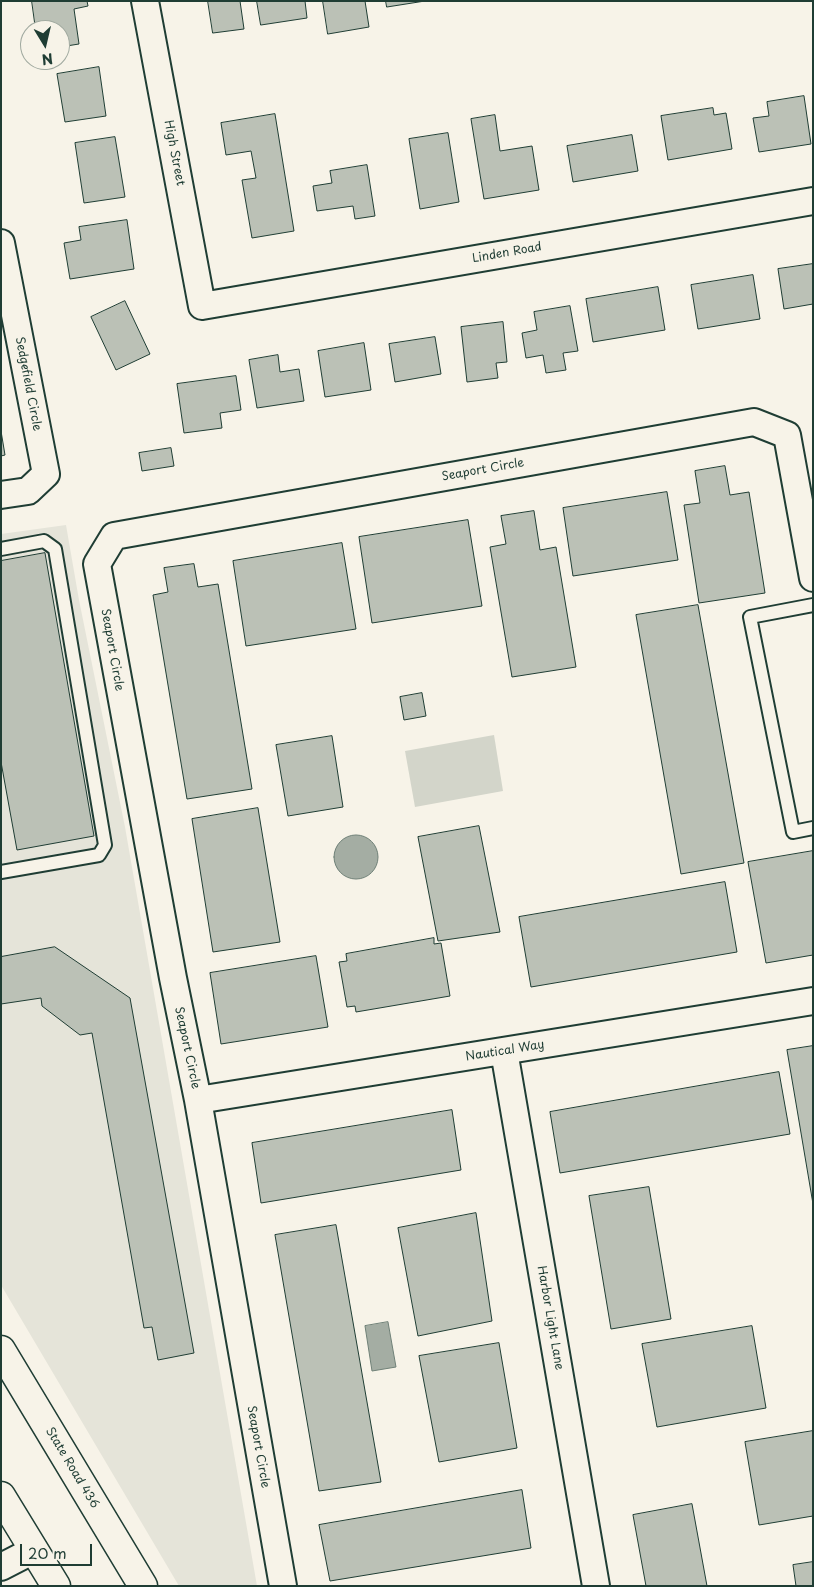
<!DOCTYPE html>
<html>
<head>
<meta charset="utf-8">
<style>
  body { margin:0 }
  #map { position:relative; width:814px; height:1587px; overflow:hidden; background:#f7f3e8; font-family:"Playpen Sans",sans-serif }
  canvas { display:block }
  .frame { position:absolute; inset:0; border:2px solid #1f3d34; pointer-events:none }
  .north { position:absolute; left:20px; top:20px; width:50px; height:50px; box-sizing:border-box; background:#f7f3e8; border:1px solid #a1aaa0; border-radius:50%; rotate:171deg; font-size:14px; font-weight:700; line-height:20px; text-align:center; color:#1f3d34 }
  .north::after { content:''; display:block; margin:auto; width:18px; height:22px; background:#1f3d34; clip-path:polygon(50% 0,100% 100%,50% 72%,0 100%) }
  .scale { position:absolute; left:20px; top:1544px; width:72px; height:22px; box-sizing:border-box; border:2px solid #1f3d34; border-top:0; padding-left:6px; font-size:15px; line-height:18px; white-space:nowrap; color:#1f3d34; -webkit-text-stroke:4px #f7f3e8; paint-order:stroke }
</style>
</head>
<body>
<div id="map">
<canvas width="814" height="1587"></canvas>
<div class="frame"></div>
<div class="north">N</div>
<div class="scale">20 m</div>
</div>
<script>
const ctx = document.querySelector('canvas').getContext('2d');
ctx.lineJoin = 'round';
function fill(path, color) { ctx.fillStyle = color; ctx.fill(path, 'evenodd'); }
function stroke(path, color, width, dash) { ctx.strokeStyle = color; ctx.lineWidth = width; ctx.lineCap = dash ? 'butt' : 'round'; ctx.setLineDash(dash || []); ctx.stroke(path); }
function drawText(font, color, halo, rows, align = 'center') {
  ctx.font = font + ' "Playpen Sans",sans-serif'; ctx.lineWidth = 4; ctx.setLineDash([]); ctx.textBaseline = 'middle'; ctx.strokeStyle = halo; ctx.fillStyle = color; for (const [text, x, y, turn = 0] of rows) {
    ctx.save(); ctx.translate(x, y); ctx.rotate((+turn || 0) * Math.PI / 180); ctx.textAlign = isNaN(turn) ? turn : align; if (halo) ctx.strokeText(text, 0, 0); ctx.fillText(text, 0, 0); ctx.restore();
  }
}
fill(new Path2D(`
  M66 525 79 600 125 827 257 1586H179L1 1285V534Z`), '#e5e4d9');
fill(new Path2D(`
  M494 735 503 791 415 807 405 751Z`), '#d3d5ca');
const water = new Path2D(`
  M334 857a22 22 0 1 1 44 0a22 22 0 1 1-44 0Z
  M388 1322 396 1367 372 1371 365 1326Z`);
fill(water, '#a4ada3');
stroke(water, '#6f8077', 1);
const building = new Path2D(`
  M32 1H87L88 6 74 9 79 44 60 47V30H36Z
  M208 1H240L244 29 213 33Z
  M257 1H305L307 18 261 25Z
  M323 1H365L369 27 328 34Z
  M386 1H425L387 7Z
  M99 67 106 116 65 122 57 74Z
  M804 96 811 144 759 152 753 118 769 116 767 102Z
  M713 108 714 115 726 113 732 149 668 160 661 116Z
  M275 114 294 231 252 238 242 180 256 178 251 151 226 155 221 123Z
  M495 115 500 151 532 146 539 190 484 199 471 119Z
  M448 133 459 202 420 209 409 139Z
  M632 135 638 171 573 182 567 146Z
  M115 137 125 197 84 203 75 143Z
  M367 165 375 216 355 219 353 206 317 211 313 186 332 183 330 171Z
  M127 220 134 269 70 279 64 243 81 240 79 227Z
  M813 264V304L784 309 778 269Z
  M753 275 760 319 698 329 691 285Z
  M658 287 665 330 593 342 586 299Z
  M125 301 150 354 116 370 91 317Z
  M570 306 578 351 563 353 566 370 546 373 543 355 526 358 522 333 537 330 534 312Z
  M503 322 507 362 496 363 498 378 467 382 461 327Z
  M435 337 441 374 395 382 389 344Z
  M364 343 371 390 325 397 318 351Z
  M278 355 280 372 299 369 304 401 257 408 249 360Z
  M236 376 241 410 220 413 222 428 184 433 177 384Z
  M1 431 5 455 1 456Z
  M171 448 174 466 142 471 139 453Z
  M725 466 730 495 749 492 765 593 699 603 684 505 700 503 695 471Z
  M667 492 678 560 573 576 563 508Z
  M534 511 540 550 556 547 576 667 512 677 490 547 506 544 501 516Z
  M468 520 482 606 372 623 359 537Z
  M342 543 356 629 246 646 233 561Z
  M45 553 94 836 17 850 1 762V561Z
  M194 564 198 587 218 584 252 789 187 799 153 595 168 592 164 568Z
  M698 605 744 863 681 874 636 615Z
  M422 693 426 716 404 720 400 697Z
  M332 736 343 807 288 816 276 745Z
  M258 808 280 942 213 952 192 819Z
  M479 826 500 932 438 941 418 837Z
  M813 851V955L766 963 748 862Z
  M725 882 737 952 531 987 519 917Z
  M434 938V944L441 943 450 996 356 1012 355 1006 347 1007 339 962 347 961 346 954Z
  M55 947 130 998 194 1353 158 1360 152 1327 144 1328 92 1033 80 1035 42 1006 41 998 1 1004V957Z
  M316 956 328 1027 221 1044 210 973Z
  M813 1046V1204L787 1050Z
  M779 1072 790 1134 560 1173 550 1112Z
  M452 1110 461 1170 261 1203 252 1143Z
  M649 1187 671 1319 611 1329 589 1196Z
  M476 1213 492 1321 418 1336 398 1228Z
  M336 1225 381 1482 319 1491 275 1235Z
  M752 1326 766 1408 657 1427 642 1344Z
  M499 1343 517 1448 439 1462 419 1356Z
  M813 1431V1516L759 1525 745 1442Z
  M522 1490 531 1548 330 1581 319 1525Z
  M692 1504 707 1586H646L633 1515Z
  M813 1562V1586H796L793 1565Z`);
fill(building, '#bbc1b6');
stroke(building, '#1f3d34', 1);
const lane = new Path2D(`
  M1 549 44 541 55 549 105 845 99 855 1 872
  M813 605 750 617 793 832 813 828`);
const street = new Path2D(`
  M145 1 202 306 813 201
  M1 243 46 474 28 491 1 495
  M504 1051 596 1586
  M198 1100 813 1001
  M1 1567 34 1550
  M283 1586 198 1100 173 978 97 564 114 536 754 422 787 435 813 578`);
const primary = new Path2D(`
  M1 1350 143 1586
  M1 1496 56 1586`);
stroke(lane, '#1f3d34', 16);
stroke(street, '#1f3d34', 30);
stroke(primary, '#1f3d34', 31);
stroke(lane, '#f7f3e8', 12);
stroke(street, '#f7f3e8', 26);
stroke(primary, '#f7f3e8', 28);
drawText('12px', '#1f3d34', '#f7f3e8', [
  ["High Street",174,153,79],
  ["Linden Road",507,253,-10],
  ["Sedgefield Circle",28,384,79],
  ["Seaport Circle",483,470,-10],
  ["Seaport Circle",112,650,80],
  ["Seaport Circle",187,1048,78],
  ["Nautical Way",505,1051,-9],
  ["Harbor Light Lane",550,1318,80],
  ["Seaport Circle",258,1447,80],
  ["State Road 436",72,1468,59]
]);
</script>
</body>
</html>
